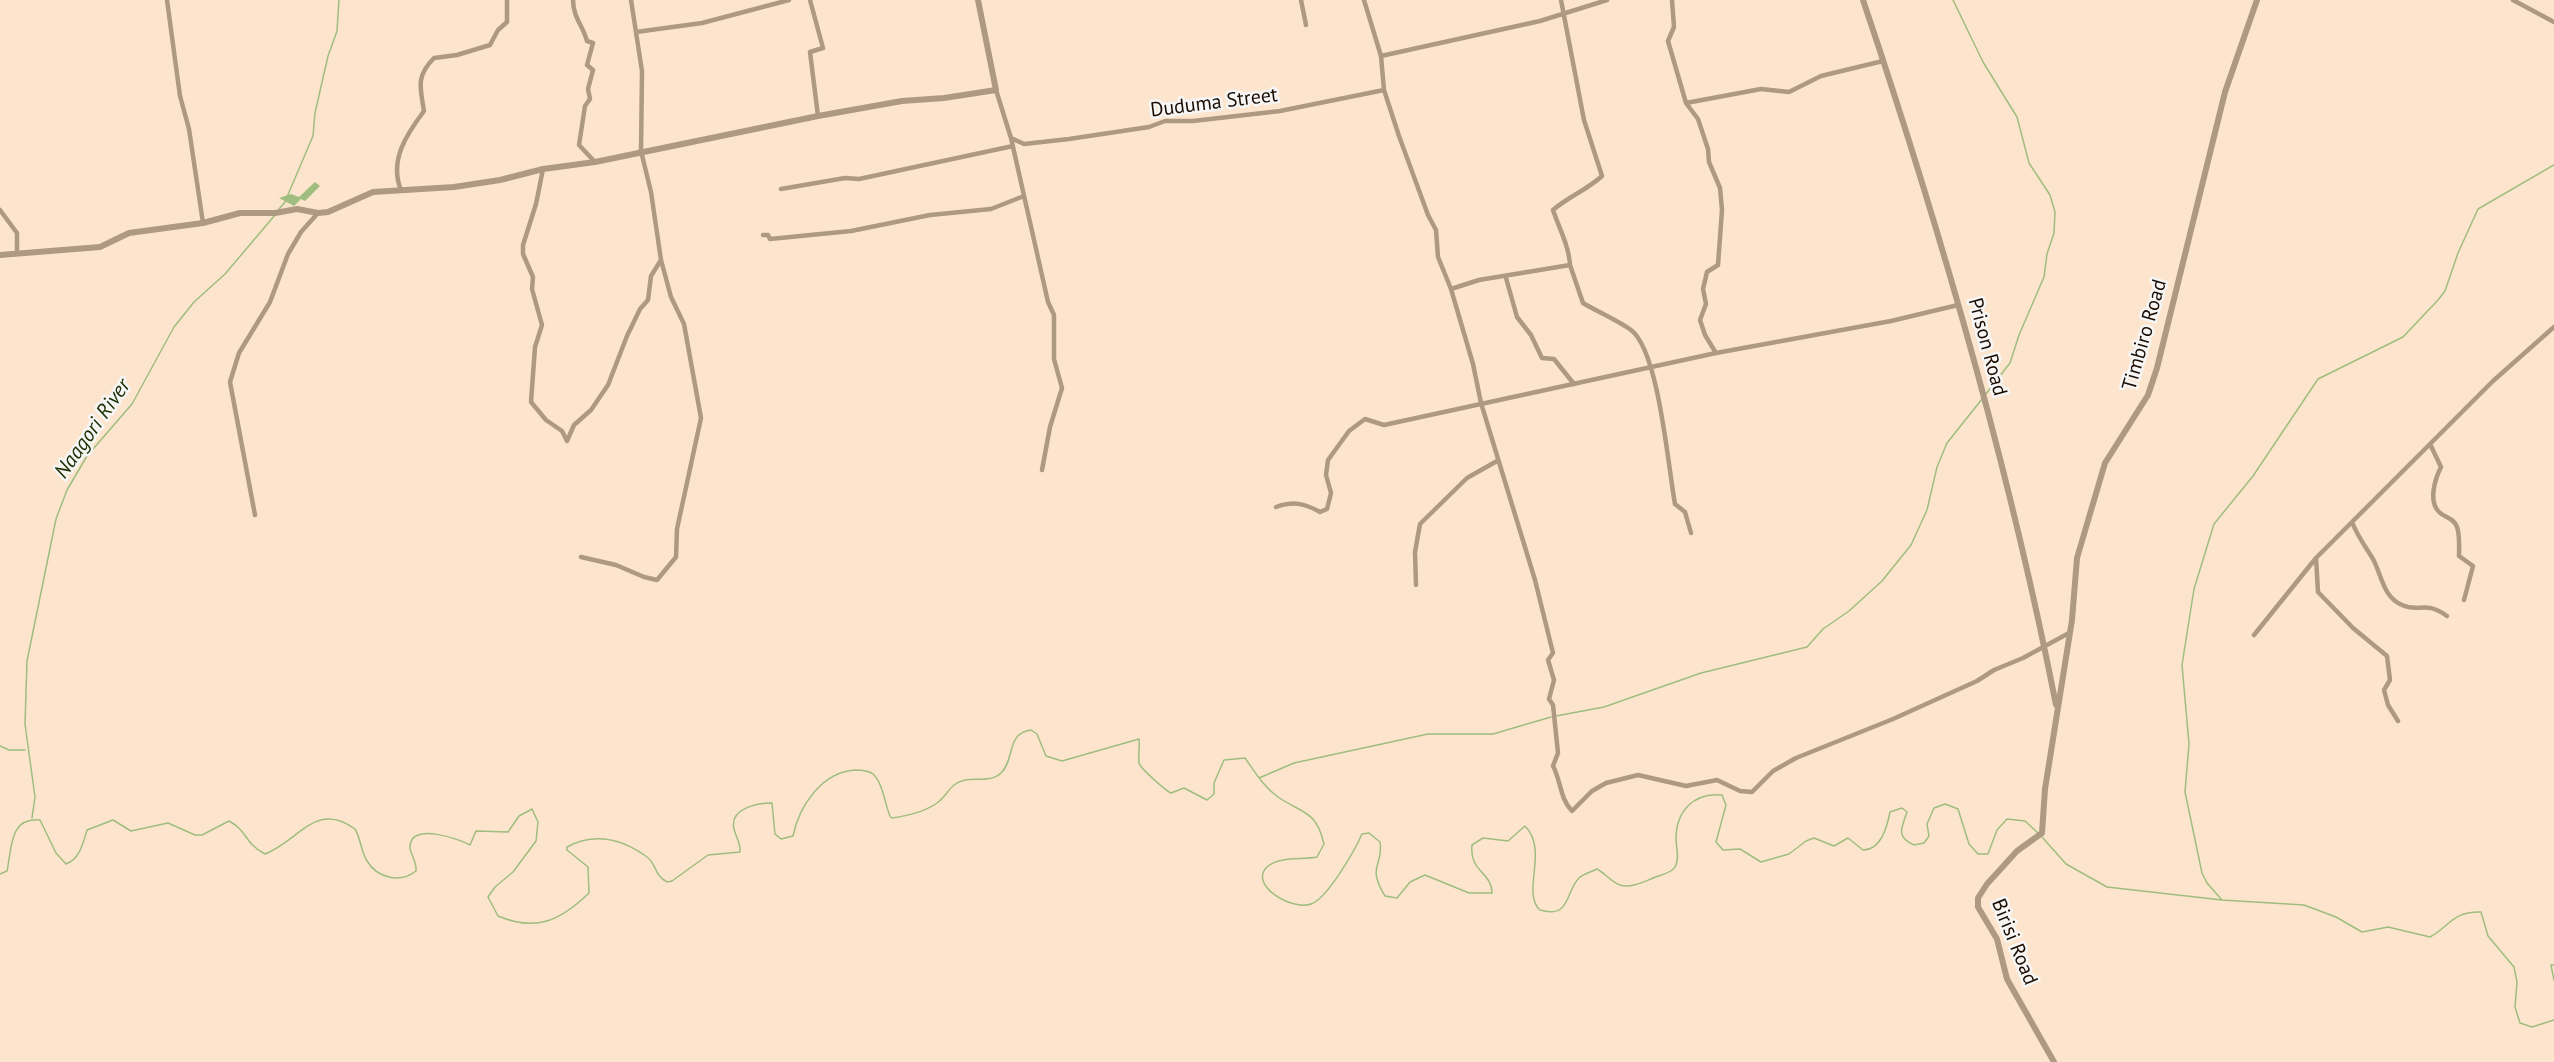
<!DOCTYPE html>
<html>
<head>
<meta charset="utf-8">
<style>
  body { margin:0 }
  canvas { display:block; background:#fce5cc }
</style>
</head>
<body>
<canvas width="2554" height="1062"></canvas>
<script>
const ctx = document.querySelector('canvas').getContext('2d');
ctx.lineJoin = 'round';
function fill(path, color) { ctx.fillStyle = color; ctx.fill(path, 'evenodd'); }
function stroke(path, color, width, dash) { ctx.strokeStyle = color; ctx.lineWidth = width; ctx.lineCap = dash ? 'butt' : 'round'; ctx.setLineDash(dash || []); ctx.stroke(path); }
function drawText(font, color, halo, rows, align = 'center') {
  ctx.font = font + ' "PT Sans",sans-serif'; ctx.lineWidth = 5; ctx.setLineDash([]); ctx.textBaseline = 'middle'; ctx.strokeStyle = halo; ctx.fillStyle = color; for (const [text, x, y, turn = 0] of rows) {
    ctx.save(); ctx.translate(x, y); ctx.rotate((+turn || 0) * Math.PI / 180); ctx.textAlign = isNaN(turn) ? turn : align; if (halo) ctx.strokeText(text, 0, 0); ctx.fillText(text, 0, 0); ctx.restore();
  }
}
fill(new Path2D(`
  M315 182 320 186 305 201 301 199 294 206 279 198 291 194 299 197Z`), '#9fbd7f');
stroke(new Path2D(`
  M1953 0 1983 62 2017 117 2029 163 2050 195 2055 212 2054 233 2047 254 2044 277 2019 335 2010 363 1985 395
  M287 197 313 136 315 113 328 56 337 31 339 0
  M279 209 286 201
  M1556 716 1604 707 1701 673 1807 647 1823 629 1849 611 1882 581 1911 545 1927 510 1937 467 1947 443 1982 399
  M0 746 9 750H25
  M1259 778 1294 763 1428 734H1493L1551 717
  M32 818 35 797 25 724 27 661 56 519 67 490 87 456 132 404 174 327 194 302 225 274 275 215
  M2042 837 2066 864 2107 887 2222 900 2304 905 2336 917 2362 932 2388 927 2430 937C2450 926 2453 911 2481 912L2488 936 2514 967 2517 982 2515 1007 2520 1023 2532 1027 2554 1020
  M0 874 7 871C12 848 9 817 40 820L56 853 66 864C80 859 83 843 87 830L113 820 131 831 168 823 195 835H202L229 821C248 831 243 842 265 854 299 841 316 800 355 829 361 839 361 852 367 861 378 879 401 883 416 871 417 862 411 856 410 848 409 821 459 839 470 845L476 831 508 832 519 816 532 809 538 822 536 841 513 872 495 887 488 897 498 916C536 932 560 921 589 893L588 867 567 850V847C595 832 622 839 647 857 656 863 654 875 667 882L672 881 708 855 740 852C741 843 736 838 734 829 729 808 758 803 772 803L775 834 781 839 793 836C799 806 822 772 855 770 861 770 868 770 873 774 883 783 885 805 890 816L892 818C906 816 926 811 937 803 948 795 950 783 965 780 976 778 992 782 1001 773 1015 760 1006 733 1031 730L1037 734 1046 756 1062 761 1139 739C1140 746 1138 756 1139 763 1140 768 1166 791 1171 793L1184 788 1207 800 1214 794V783L1224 760 1245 758C1255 772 1263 786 1278 797 1303 814 1316 810 1324 844L1317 857C1302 860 1281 856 1268 866 1247 884 1291 911 1311 904 1327 899 1355 850 1362 834L1369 833 1380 842C1384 866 1366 865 1385 896L1397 898 1410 882 1425 875 1469 893H1492C1492 872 1469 872 1472 845L1483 838 1508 841 1525 826C1549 850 1521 893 1540 910 1571 919 1565 892 1579 878 1583 874 1591 872 1597 869 1605 873 1611 882 1620 885 1630 888 1641 883 1651 879 1658 875 1671 874 1675 867 1680 859 1676 847 1676 839 1676 812 1693 792 1722 795L1726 805 1716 842 1723 850 1740 849 1761 862 1789 854 1806 841 1814 838 1834 846 1848 838 1863 850C1881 850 1887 827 1890 812L1902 808 1907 812C1902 827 1895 837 1914 845L1924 843 1929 836 1927 824 1934 808 1945 804 1958 809 1969 844 1978 854H1988L1997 830 2007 819 2025 821 2039 834
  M2222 900 2207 883 2202 873 2185 792 2189 744 2182 665 2194 589 2214 524 2253 476 2318 379 2403 337 2438 300 2445 291 2458 253 2478 209 2554 165
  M2554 965H2551L2554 980`), '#9fbd7f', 1.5);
stroke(new Path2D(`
  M167 0 180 96 189 129 203 223
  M573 0C573 17 583 26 587 41L593 43 587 65 593 70 588 89 590 99 585 106 579 145 595 162
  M810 0 823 48 810 52 818 116
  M1301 0 1306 25
  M1364 0 1381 56 1384 90 1399 136 1428 215 1436 230 1438 257 1451 289 1473 364 1481 403 1535 580 1553 653 1548 660 1554 680 1549 699 1553 705 1558 753 1553 766C1561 781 1560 799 1572 811L1592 791 1606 783 1638 775 1686 786 1717 780 1740 791 1752 792 1773 771 1796 758 1893 719 1977 681 1994 670 2023 658 2069 633
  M1561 0 1584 120 1602 176C1587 190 1569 196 1553 210 1559 228 1569 246 1570 265
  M1672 0 1674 27 1668 41 1686 103 1698 119 1708 149 1709 162 1720 188 1722 210 1718 265 1707 272 1703 289 1706 304 1700 320 1705 335 1716 353
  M2513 0 2554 22
  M636 32 702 23 789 0
  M1381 56 1540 21 1607 0
  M996 90 1011 138 1048 302 1054 315V359L1062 388 1050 427 1042 470
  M1686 103 1761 89 1789 92 1821 76 1883 61
  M1011 138 1024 144 1069 139 1149 127 1165 121H1193L1280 111 1384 90
  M543 169 536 204 523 245V254L533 277 532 289 542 325 535 347 531 402 546 420 562 431 567 441
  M781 189 845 178 859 179 1013 146
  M401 190C389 161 406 135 424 111 420 87 416 76 434 58L457 55 490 45 498 30 507 22V0
  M0 210 17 233V252
  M763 235H768L770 239 851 231 930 215 991 209 1024 196
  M1506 278 1517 317 1531 335 1542 358 1554 359 1574 384
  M1451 289 1479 280 1570 265 1583 303C1598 312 1617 320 1631 330 1659 351 1668 467 1675 504L1685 512 1691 533
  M567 441 574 425 591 410 608 385 627 336 640 309 648 300 651 276 661 260
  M2430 444 2441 467C2435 479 2428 501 2439 512 2445 518 2454 518 2457 527 2460 535 2459 547 2459 556L2473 566 2464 600
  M1276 507C1293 501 1304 503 1320 512L1327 509 1331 493 1326 475 1328 460 1349 431 1365 419 1384 425 1716 353 1891 321 1958 305
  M255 515 230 382 239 353 270 302 288 254 301 232 318 213
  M2352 522C2358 537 2365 546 2373 559 2382 576 2383 597 2402 605 2419 613 2425 600 2447 616
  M581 557 616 565 644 577 657 580 676 557 677 529 701 418 684 324 671 297 661 260 651 192 641 151 642 71 631 0
  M2316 558 2318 592 2353 628 2387 656 2390 680 2384 690 2388 705 2398 721
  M1416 585 1415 552 1420 524 1467 478 1497 461
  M2254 635 2316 558 2493 381 2554 327`), '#ae9982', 4.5);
stroke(new Path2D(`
  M1863 0C1941 231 2009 466 2056 705
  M0 255 100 247 129 233 203 223 240 213H275L297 209 318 213 328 212 373 192 454 187 500 180 543 169 595 162 818 116 902 101 944 98 996 90 978 0
  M2054 1062 2007 979 1997 939 1978 907V898L1987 884 2017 851 2042 833 2045 789 2072 620 2077 558 2105 463 2148 395 2157 368 2225 92 2257 0`), '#ae9982', 6);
drawText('20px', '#1c0c00', '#f6f6f6', [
  ["Duduma Street",1214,103,-7],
  ["Timbiro Road",2145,335,-74],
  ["Prison Road",1987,347,75],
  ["Birisi Road",2014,942,68]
]);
drawText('italic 21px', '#203204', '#f6f6f6', [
  ["Naagori River",93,429,-55]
]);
</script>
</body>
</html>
